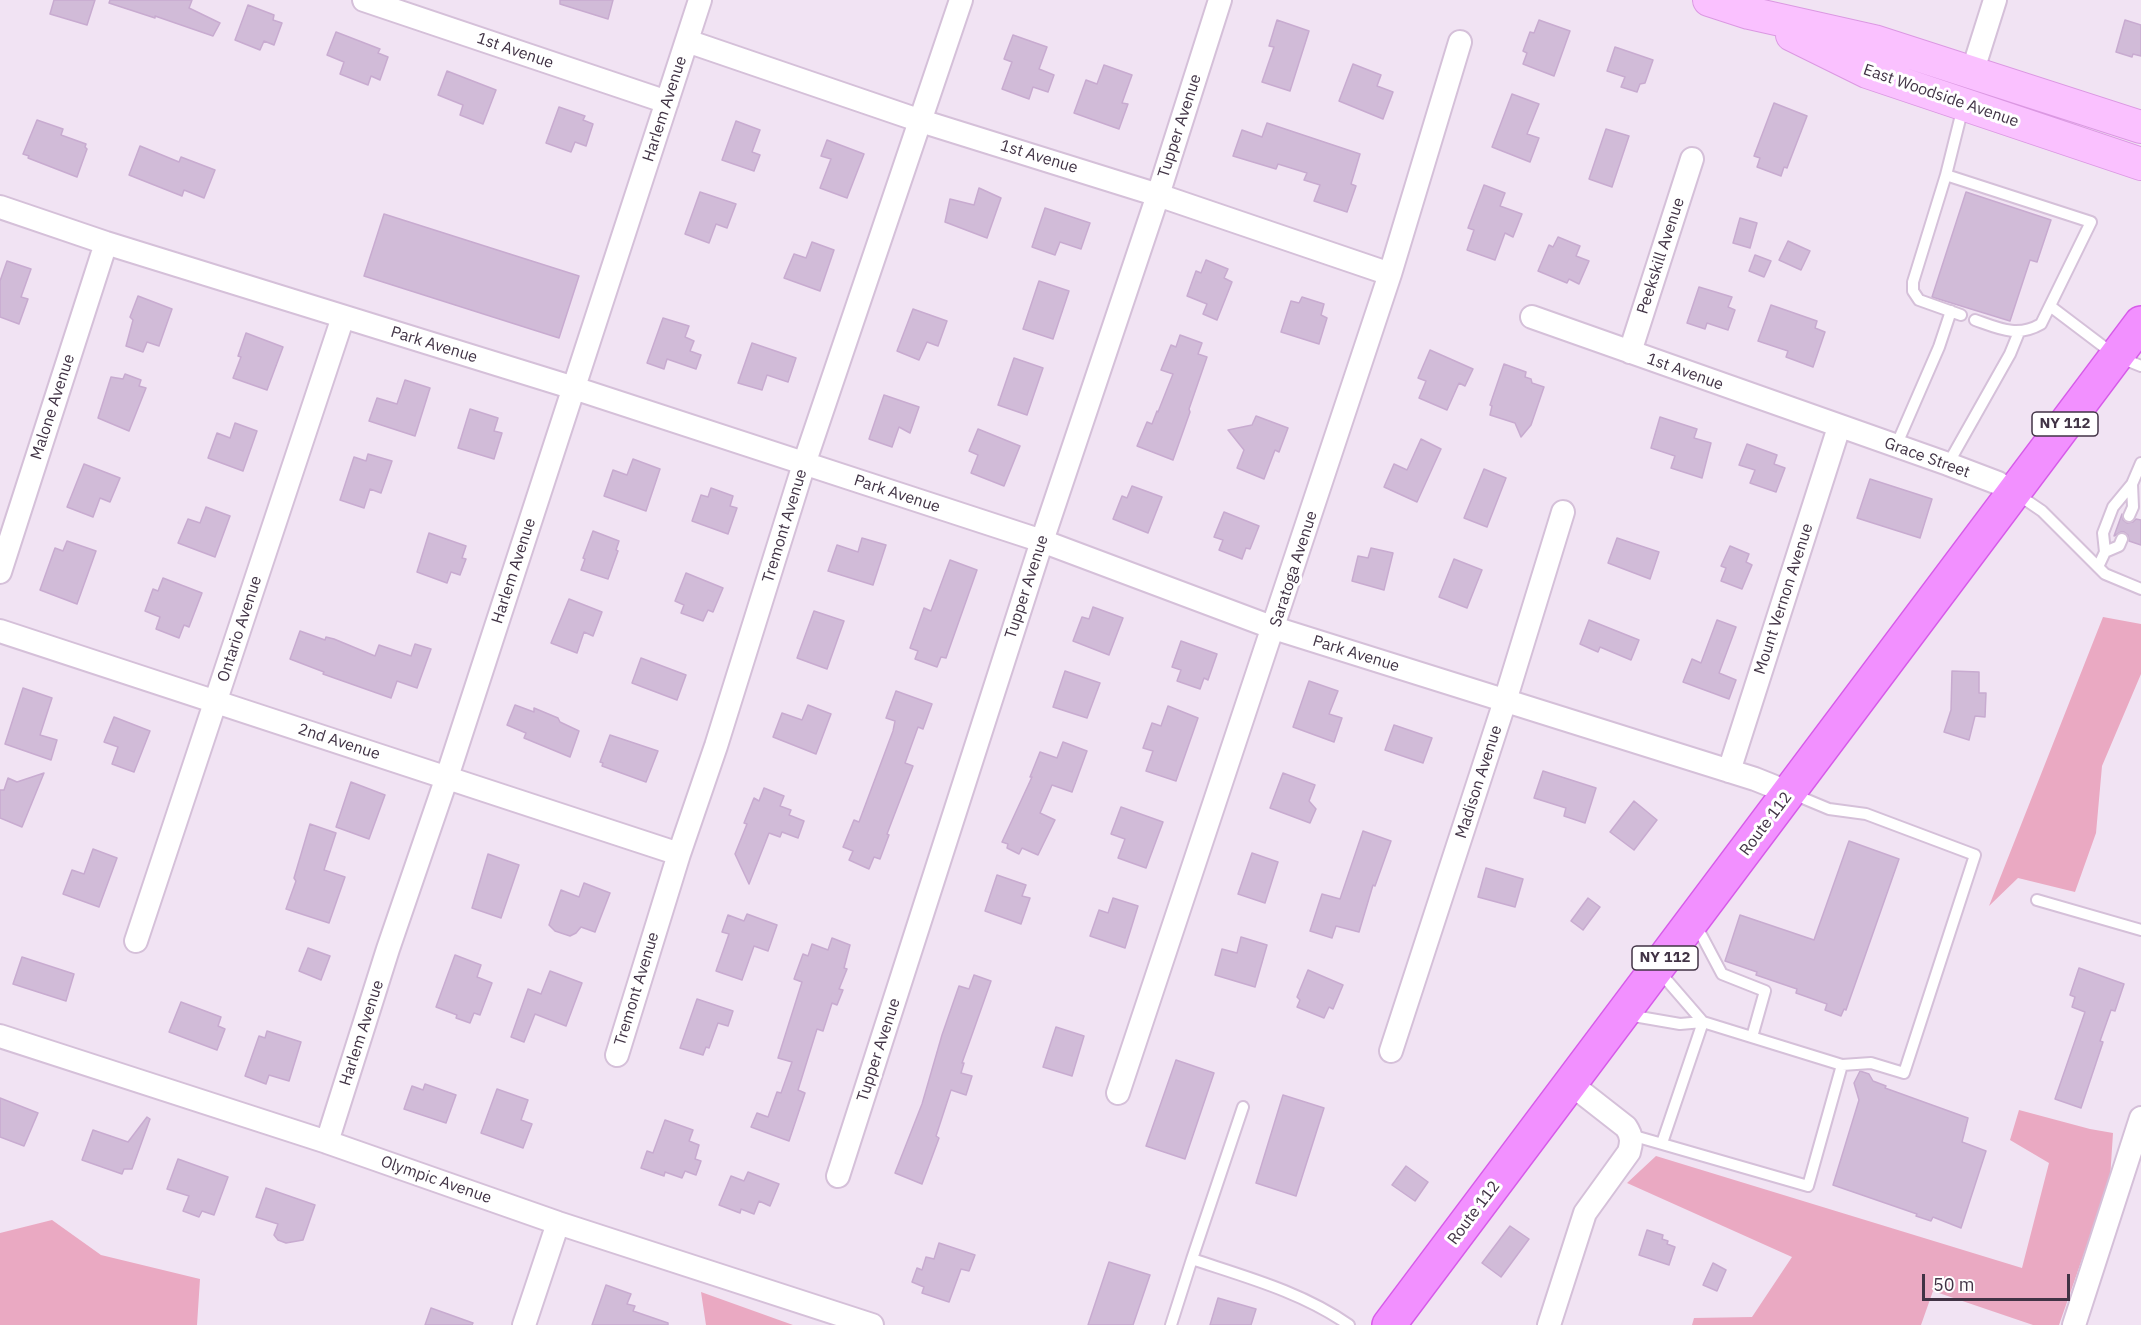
<!DOCTYPE html>
<html>
<head>
<meta charset="utf-8">
<style>
  body { margin:0 }
  #map { position:relative; width:2141px; height:1325px; overflow:hidden; background:#f1e3f3; font-family:"IBM Plex Sans",sans-serif }
  canvas { display:block }
  .scale { position:absolute; left:1922px; top:1274px; width:148px; height:27px; box-sizing:border-box; border:3px solid #413345; border-top:0; padding-left:8px; font-size:18px; line-height:21px; white-space:nowrap; color:#413345; -webkit-text-stroke:4px #fff; paint-order:stroke }
</style>
</head>
<body>
<div id="map">
<canvas width="2141" height="1325"></canvas>
<div class="scale">50 m</div>
</div>
<script>
const ctx = document.querySelector('canvas').getContext('2d');
ctx.lineJoin = 'round';
function fill(path, color) { ctx.fillStyle = color; ctx.fill(path, 'evenodd'); }
function stroke(path, color, width, dash) { ctx.strokeStyle = color; ctx.lineWidth = width; ctx.lineCap = dash ? 'butt' : 'round'; ctx.setLineDash(dash || []); ctx.stroke(path); }
function drawText(font, color, halo, rows, align = 'center') {
  ctx.font = font + ' "IBM Plex Sans",sans-serif'; ctx.lineWidth = 6; ctx.setLineDash([]); ctx.textBaseline = 'middle'; ctx.strokeStyle = halo; ctx.fillStyle = color; for (const [text, x, y, turn = 0] of rows) {
    ctx.save(); ctx.translate(x, y); ctx.rotate((+turn || 0) * Math.PI / 180); ctx.textAlign = isNaN(turn) ? turn : align; if (halo) ctx.strokeText(text, 0, 0); ctx.fillText(text, 0, 0); ctx.restore();
  }
}
fill(new Path2D(`
  M2103 617 2141 624V674L2102 766 2096 833 2075 892 2018 878 1989 906Z
  M2019 1110 2090 1129 2113 1133 2110 1179 2059 1325H2033L1933 1291 1921 1325H1692L1694 1318 1752 1317 1792 1257 1627 1183 1656 1156 2022 1268 2049 1163 2010 1140Z
  M52 1220 101 1255 200 1279 197 1325H0V1233Z
  M701 1292 793 1325H706Z`), '#eaa9c2');
const building = new Path2D(`
  M54 0H95L87 25 50 14Z
  M110 0H192L189 8 220 23 213 36 155 16V18L109 3Z
  M560 0H613L608 19 560 4Z
  M248 5 274 15 273 20 282 23 274 45 264 41 260 50 235 40Z
  M1277 20 1309 31 1290 91 1262 82 1274 47 1269 46Z
  M1539 20 1570 31 1554 76 1523 64 1527 53 1523 51 1530 32 1534 33Z
  M2125 20 2141 25V56L2133 54 2132 57 2116 52Z
  M336 32 380 49 378 53 388 57 380 80 371 76 368 85 340 74 344 62 327 55Z
  M1013 35 1047 47 1039 69 1054 75 1048 92 1033 87 1029 99 1002 89 1012 62 1004 59Z
  M1615 47 1653 60 1645 83 1640 84 1637 92 1621 87 1625 77 1607 71Z
  M1353 64 1381 75 1377 86 1393 92 1383 119 1339 101Z
  M1104 65 1132 75 1122 103 1128 104 1119 129 1074 113 1086 80 1097 84Z
  M447 71 496 90 483 124 460 115 463 105 438 95Z
  M1512 94 1539 104 1527 134 1539 138 1530 162 1492 147Z
  M1774 103 1807 116 1787 168 1784 167 1781 176 1757 167 1760 158 1754 156Z
  M559 107 585 116 583 120 593 124 586 146 575 142 571 152 546 143Z
  M37 120 63 129 61 135 86 144 85 147 87 149 77 177 28 158 29 156 23 154Z
  M736 121 760 130 752 152 760 155 754 171 722 160Z
  M1267 123 1360 154 1351 184 1356 186 1347 212 1314 201 1320 185 1304 180 1307 173 1278 164 1276 169 1233 156 1242 130 1262 137Z
  M1606 129 1629 136 1612 187 1589 179Z
  M827 140 864 154 847 198 820 188 831 159 821 156Z
  M140 146 179 162 181 157 215 170 204 198 184 190 182 196 129 175Z
  M1484 185 1505 193 1500 206 1522 214 1513 237 1505 233 1495 260 1467 250 1474 230 1468 228Z
  M979 188 1001 198 987 238 945 222 950 199 974 205Z
  M700 192 736 204 727 228 716 224 709 243 685 234Z
  M1966 192 2051 220 2037 262 2030 260 2010 321 1932 297Z
  M1045 208 1090 223 1081 249 1060 242 1055 255 1032 247Z
  M384 214 579 276 559 338 364 276Z
  M1740 218 1757 223 1750 248 1733 243Z
  M1558 237 1580 246 1576 256 1589 261 1579 284 1569 279 1567 283 1538 271 1549 245 1553 247Z
  M1788 241 1810 251 1801 270 1779 260Z
  M812 242 834 250 820 291 784 278 794 254 806 258Z
  M1755 255 1771 261 1764 277 1749 271Z
  M1206 260 1228 269 1224 278 1232 282 1217 320 1203 314 1207 304 1187 296 1196 271 1201 273Z
  M7 261 31 269 21 297 28 299 19 324 0 317V281Z
  M1039 281 1069 291 1053 339 1023 329Z
  M1699 287 1732 297 1728 307 1735 310 1728 330 1707 323 1705 329 1687 323Z
  M138 296 172 309 159 346 147 342 143 352 126 346 133 320 130 317Z
  M1302 297 1324 304 1321 315 1327 318 1319 344 1281 332 1291 301 1299 303Z
  M1771 305 1817 321 1815 328 1825 332 1813 367 1786 357 1788 351 1758 341Z
  M913 309 947 321 938 346 927 342 919 360 897 351Z
  M663 318 689 326 685 337 694 341 690 351 701 355 696 369 667 359 664 369 647 363Z
  M246 333 283 347 267 390 233 378 241 357 238 356Z
  M1180 335 1202 343 1198 354 1207 357 1189 409 1190 412 1173 460 1137 446 1147 422 1152 424 1157 411 1158 412 1173 374 1161 370 1171 345 1176 347Z
  M752 343 796 358 788 382 767 375 762 390 738 383Z
  M1430 350 1473 369 1465 386 1459 383 1447 410 1419 398 1426 381 1418 378Z
  M1014 358 1043 368 1027 415 998 405Z
  M1504 364 1526 372 1525 377 1531 379 1532 383 1544 387 1531 425 1521 437 1515 423 1490 415 1492 406 1490 405Z
  M125 374 141 380 139 386 146 388 129 431 98 418 111 377 123 379Z
  M405 380 430 388 415 436 369 421 377 398 397 404Z
  M884 395 919 407 910 433 899 427 892 447 869 439Z
  M470 409 498 418 494 431 502 433 494 459 458 448Z
  M1256 416 1288 428 1279 452 1275 450 1264 479 1237 468 1244 450 1228 430 1252 425Z
  M1660 417 1697 429 1694 438 1711 443 1702 478 1671 468 1675 456 1651 448Z
  M235 423 257 431 243 471 208 458 217 433 230 438Z
  M978 429 1020 446 1004 486 971 473 978 455 969 451Z
  M1421 439 1441 449 1417 502 1384 487 1394 464 1407 470Z
  M1747 444 1777 455 1774 464 1785 468 1776 492 1750 483 1755 470 1739 465Z
  M368 454 392 461 381 493 370 489 364 508 340 500 354 457 366 461Z
  M633 459 660 469 646 511 604 496 613 470 627 475Z
  M84 464 120 478 110 502 100 498 93 517 67 507Z
  M1484 469 1506 478 1487 527 1464 518Z
  M1870 479 1932 499 1920 538 1857 518Z
  M1132 486 1162 497 1148 533 1113 519 1122 496 1127 498Z
  M711 488 733 496 730 506 737 508 728 534 692 521 701 495 708 497Z
  M206 507 230 516 215 557 178 543 188 519 200 523Z
  M1224 512 1259 526 1250 549 1246 548 1242 559 1219 550 1223 540 1214 537Z
  M2122 514 2123 520 2127 523 2133 522 2136 519 2141 520V545L2129 541 2128 535 2124 532H2121L2114 536Z
  M593 531 619 541 616 550 618 551 608 579 581 570 585 559 583 558Z
  M429 533 466 546 462 558 466 559 460 575 451 572 447 583 417 572Z
  M862 538 886 545 873 585 828 571 837 545 858 552Z
  M1617 538 1659 552 1650 579 1608 563Z
  M67 541 96 551 77 604 40 590 55 548 63 551Z
  M1730 546 1749 554 1746 562 1752 565 1742 589 1721 581 1726 568 1721 566Z
  M1371 548 1393 553 1384 590 1352 581 1358 556 1368 558Z
  M1454 559 1482 570 1467 608 1439 597Z
  M950 560 977 570 946 658 941 657 937 667 915 659 918 651 910 648 924 608 931 611Z
  M686 573 723 588 713 612 708 610 703 621 681 613 684 605 675 601Z
  M163 578 202 593 189 627 184 625 179 638 156 629 160 617 145 611 153 589 158 591Z
  M569 599 602 612 593 636 584 632 577 653 551 643Z
  M1093 607 1123 618 1109 655 1073 641 1082 617 1089 619Z
  M814 611 844 621 827 669 797 658Z
  M1589 620 1639 640 1631 660 1600 647 1598 652 1580 644Z
  M1717 620 1736 627 1719 673 1736 680 1729 699 1683 682 1692 659 1701 663Z
  M300 631 325 640 326 637 334 639 375 656 379 645 411 656 415 644 431 649 417 688 397 681 391 698 323 674 324 672 290 659Z
  M1181 641 1217 654 1208 680 1204 678 1200 689 1177 681 1181 670 1172 667Z
  M641 658 686 675 677 700 632 683Z
  M1065 671 1100 683 1087 718 1053 707Z
  M1952 671 1979 672V693H1986L1985 717 1975 716 1969 740 1944 732 1951 710Z
  M1309 681 1338 691 1329 714 1342 718 1334 742 1293 727Z
  M23 688 52 698 40 735 57 740 51 760 5 744Z
  M896 691 932 704 923 729 918 727 905 763 913 766 887 834 889 835 880 859 874 857 869 869 849 860 853 851 843 847 854 820 859 822 893 731 895 721 886 718Z
  M515 705 534 712V708L558 718 560 722 579 731 570 757 524 738 526 733 507 725Z
  M808 705 831 714 816 754 773 737 782 713 802 720Z
  M1168 706 1198 718 1176 781 1146 771 1153 751 1143 748 1152 723 1161 726Z
  M114 717 150 731 134 772 112 764 118 747 104 742Z
  M1394 725 1432 738 1423 763 1385 750Z
  M610 735 658 751 646 782 602 766 603 763 600 762Z
  M1063 742 1087 751 1072 792 1052 785 1040 813 1055 820 1038 855 1022 848 1019 854 1007 848 1008 844 1002 842 1032 777H1030L1040 752 1057 758Z
  M1543 771 1596 788 1585 823 1564 816 1566 808 1534 798Z
  M44 773 22 827 0 818V790H4L8 778 17 782Z
  M1283 773 1315 785 1309 801 1316 809 1310 823 1270 808Z
  M351 782 385 795 369 839 336 827Z
  M764 788 784 796 780 806 791 810 789 815 804 821 798 838 782 832 780 837 769 833 749 884 735 854 747 824 744 823 754 798 759 801Z
  M1634 801 1657 820 1634 850 1610 832Z
  M1121 807 1163 822 1146 868 1118 858 1125 839 1111 834Z
  M310 824 336 833 324 870 345 877 329 923 286 909 296 881 294 878Z
  M1363 831 1391 841 1375 886 1373 885 1359 932 1336 926 1332 938 1310 931 1322 894 1340 899Z
  M1849 841 1899 859 1846 1010 1844 1009 1841 1016 1825 1010 1827 1004 1796 993 1797 989 1756 975 1757 972 1725 961 1740 915 1814 940Z
  M93 849 117 858 99 907 63 894 72 870 84 874Z
  M1252 853 1278 862 1265 903 1238 894Z
  M488 854 519 865 501 918 472 908Z
  M1486 868 1523 879 1515 907 1478 897Z
  M997 875 1026 885 1022 896 1030 898 1021 924 985 911Z
  M584 883 610 893 595 932 581 927 576 933 570 936 555 931 549 925 561 890 579 897Z
  M1113 898 1138 906 1125 948 1090 936 1099 910 1108 913Z
  M1588 898 1600 907 1583 930 1571 921Z
  M747 914 777 925 768 951 754 946 742 980 716 971 729 934 722 932 728 915 744 921Z
  M1241 937 1267 945 1255 987 1215 975 1222 949 1237 953Z
  M832 938 850 945 844 968 847 969 839 989 843 990 837 1005 832 1003 823 1031 817 1029 798 1090 805 1093 789 1141 751 1127 757 1113 768 1117 777 1092 781 1093 792 1062 778 1058 802 982 794 979 803 954 808 956 812 944 828 950Z
  M308 948 330 956 321 980 299 971Z
  M455 955 481 965 477 977 492 983 480 1015 474 1013 470 1023 456 1018 457 1015 436 1007Z
  M22 957 74 974 66 1001 13 984Z
  M2079 968 2124 984 2115 1011 2111 1010 2100 1041 2103 1042 2081 1108 2055 1099 2085 1012 2072 1007 2075 997 2070 995Z
  M1308 970 1343 985 1333 1009 1329 1007 1324 1018 1297 1007 1300 1000 1297 997Z
  M550 971 582 983 566 1026 535 1014 524 1042 511 1037 528 989 541 994Z
  M974 975 991 981 962 1063H964L961 1073 972 1076 966 1095 951 1090 936 1136 939 1138 922 1184 895 1173 922 1104 942 1035 959 986 969 989Z
  M697 999 733 1011 728 1026 718 1023 709 1048 706 1047 703 1055 680 1048Z
  M181 1002 221 1017 218 1026 225 1029 217 1050 169 1032Z
  M1056 1027 1084 1036 1072 1076 1043 1067Z
  M267 1031 301 1042 289 1081 269 1075 266 1084 245 1076 259 1036 265 1038Z
  M1176 1060 1214 1073 1185 1159 1146 1146Z
  M1860 1071 1869 1074 1873 1081 1886 1086 1885 1088 1968 1118 1962 1142 1986 1151 1961 1228 1933 1217 1931 1221 1916 1216 1917 1214 1833 1185 1859 1100 1854 1083Z
  M425 1084 456 1095 446 1123 404 1109 412 1086 423 1090Z
  M497 1089 528 1100 521 1120 532 1124 523 1148 481 1133Z
  M1283 1095 1324 1108 1296 1196 1256 1183Z
  M0 1098 38 1113 24 1146 0 1137Z
  M147 1117 150 1119 132 1169H124L122 1174 82 1160 93 1130 128 1142Z
  M665 1120 693 1130 689 1141 699 1145 695 1159 701 1161 696 1175 685 1171 682 1178 665 1172 664 1176 641 1168 647 1151 653 1153Z
  M178 1159 228 1177 214 1215 202 1211 199 1217 183 1211 189 1196 167 1189Z
  M1406 1166 1428 1182 1415 1201 1392 1185Z
  M748 1172 779 1184 770 1206 759 1201 754 1214 741 1209 740 1213 719 1205 731 1176 744 1181Z
  M266 1188 315 1205 303 1240 286 1243 278 1240 274 1235 278 1224 256 1217Z
  M1510 1226 1529 1239 1501 1277 1482 1263Z
  M1647 1230 1663 1235 1662 1239 1668 1241 1667 1244 1675 1247 1669 1265 1639 1255Z
  M939 1243 975 1255 969 1271 961 1269 949 1302 922 1293 924 1287 912 1282 917 1268 922 1270 926 1257 934 1259Z
  M1109 1262 1150 1275 1133 1325H1088Z
  M1713 1263 1726 1270 1717 1291 1703 1285Z
  M606 1285 631 1294 627 1304 635 1306 633 1311 668 1323V1325H592Z
  M1218 1298 1256 1309 1251 1325H1210Z
  M431 1308 473 1323 472 1325H425Z`);
fill(building, '#d1bbd8');
stroke(building, '#c8abd0', 1.5);
const lane = new Path2D(`
  M1963 107 1946 175 2091 222 2041 324C2017 338 1998 328 1975 320
  M1946 175 1913 282V291L1919 300 1961 315
  M2050 306 2116 356 2141 366
  M1896 446 1939 347 1951 311
  M1948 464 2010 354 2019 332
  M2017 494 2042 511 2105 574 2141 589
  M2129 516 2133 507 2132 484
  M2105 552 2119 546 2122 539
  M2098 567 2105 552 2103 533 2113 507 2132 484 2141 463
  M2037 900 2141 930
  M1696 925 1722 974 1765 991 1752 1037
  M1658 970 1703 1022
  M1628 1015 1680 1024 1703 1022 1842 1065 1871 1063 1904 1073 1975 855 1866 814 1829 809 1793 794
  M1631 1135 1808 1186 1842 1065
  M1662 1143 1703 1022
  M1192 1259 1243 1107
  M1171 1325 1192 1259C1246 1277 1302 1292 1349 1325`);
const street = new Path2D(`
  M364 0 667 102
  M687 41 921 121 1158 195 1390 274
  M1972 73 1995 0
  M0 207 106 243 574 388 1042 541 1274 628 1755 779 1790 793
  M1532 317 1948 464 1998 483 2014 493
  M1630 352 1692 159
  M0 572 106 243
  M0 631 679 854
  M1729 771 1839 427
  M136 941 343 317
  M0 1036 327 1142 558 1223 872 1325
  M1391 1051 1505 701 1563 512
  M617 1055 679 854 716 746 804 464 961 0
  M1118 1093 1390 274 1460 42
  M327 1142 388 949 447 777 700 0
  M838 1176 1042 541 1158 195 1220 0
  M524 1325 558 1223
  M1549 1325 1585 1213 1629 1152C1632 1142 1632 1136 1626 1127L1571 1084
  M2074 1325 2141 1118`);
const secondary = new Path2D(`
  M1709 0 1749 13 1874 41 2141 127
  M1792 35 1867 72 2141 164`);
const primary = new Path2D(`
  M1389 1325 2141 323`);
stroke(lane, '#d5c0d9', 14);
stroke(street, '#d5c0d9', 26);
stroke(secondary, '#db98e2', 34);
stroke(primary, '#d65be9', 36);
stroke(lane, '#fff', 10);
stroke(street, '#fff', 22);
stroke(secondary, '#fac1ff', 32);
stroke(primary, '#f290ff', 33);
for (const [x, y, w] of [
  [2065,424,66],
  [1665,958,66]
]) { const box = new Path2D(); box.roundRect(x - w / 2, y - 12, w, 24, 4.5); ctx.fillStyle = '#fff'; ctx.fill(box); stroke(box, '#413345', 1.5); }
drawText('bold 15px', '#413345', null, [
  ["NY 112",2065,424],
  ["NY 112",1665,958]
]);
drawText('16px', '#413345', '#fff', [
  ["1st Avenue",515,51,19],
  ["East Woodside Avenue",1941,96,19],
  ["Harlem Avenue",665,109,-72],
  ["Tupper Avenue",1180,126,-72],
  ["1st Avenue",1039,157,17],
  ["Peekskill Avenue",1661,256,-72],
  ["Park Avenue",434,345,17],
  ["1st Avenue",1685,372,20],
  ["Malone Avenue",53,407,-72],
  ["Grace Street",1927,458,20],
  ["Park Avenue",897,494,18],
  ["Tremont Avenue",785,526,-73],
  ["Saratoga Avenue",1294,569,-72],
  ["Harlem Avenue",514,571,-72],
  ["Tupper Avenue",1027,587,-72],
  ["Mount Vernon Avenue",1784,599,-72],
  ["Ontario Avenue",240,629,-72],
  ["Park Avenue",1356,654,17],
  ["2nd Avenue",339,742,18],
  ["Madison Avenue",1479,782,-72],
  ["Route 112",1766,824,-53],
  ["Tremont Avenue",637,989,-73],
  ["Harlem Avenue",362,1033,-72],
  ["Tupper Avenue",879,1050,-72],
  ["Olympic Avenue",436,1180,19],
  ["Route 112",1474,1213,-53]
]);
</script>
</body>
</html>
